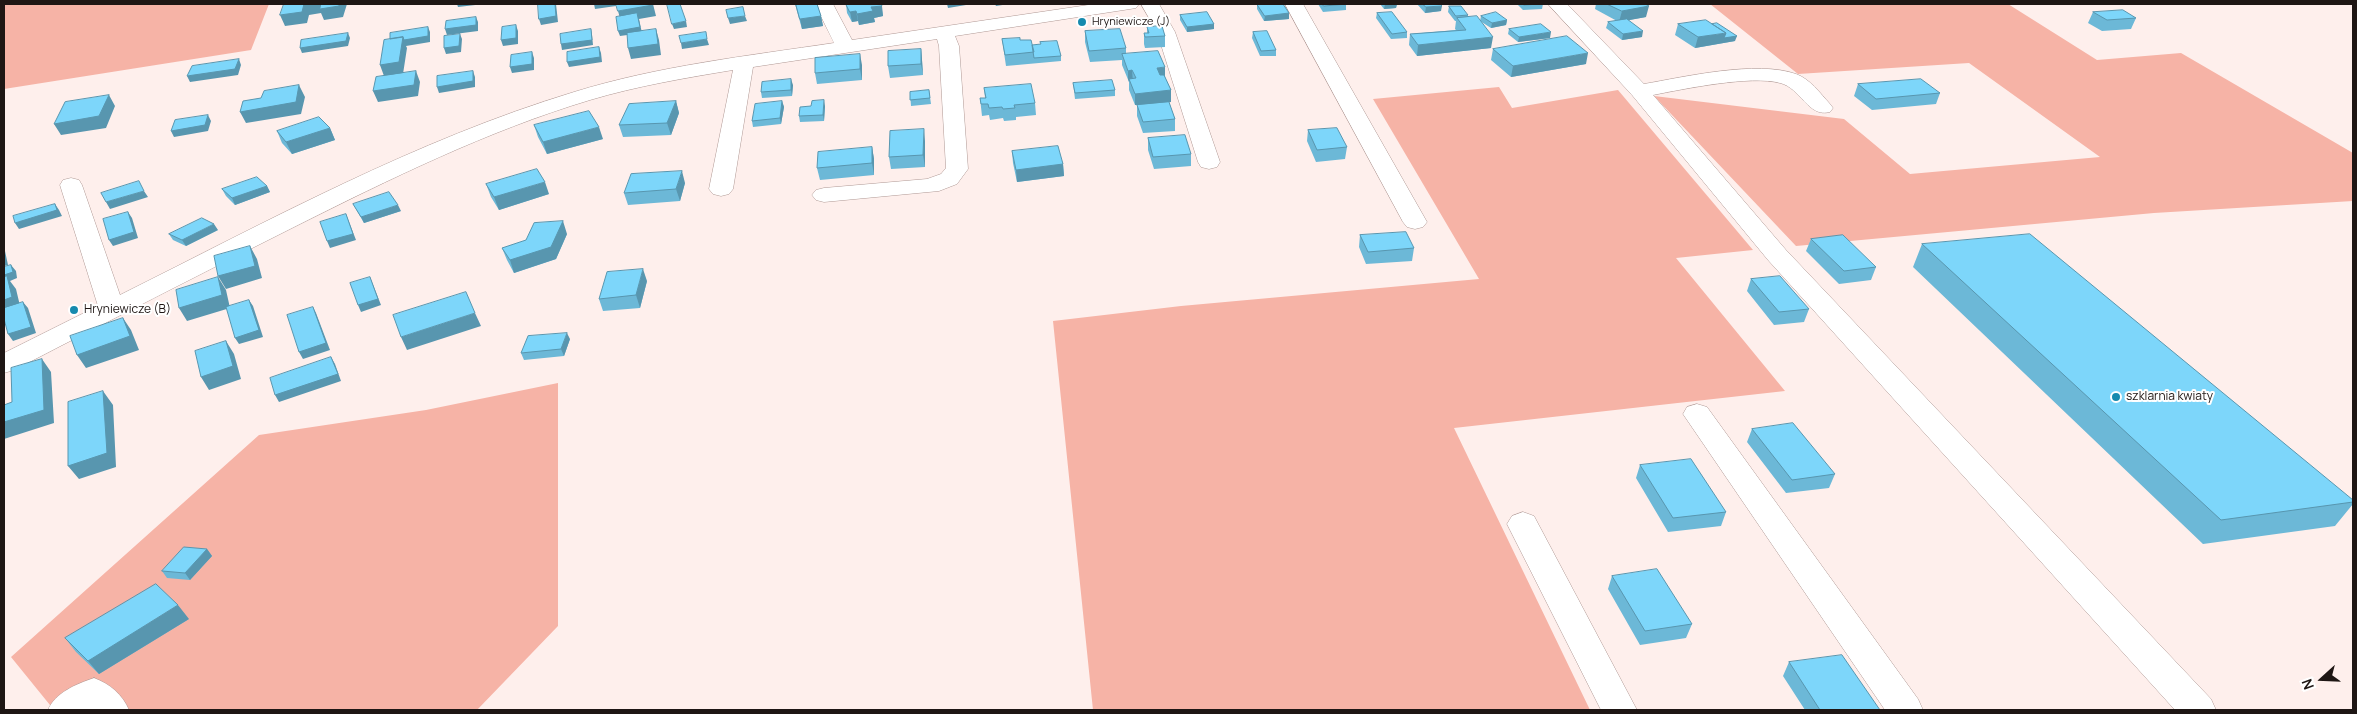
<!DOCTYPE html>
<html>
<head>
<meta charset="utf-8">
<style>
  body { margin:0 }
  #map { position:relative; width:2357px; height:714px; overflow:hidden; background:#feefec; font-family:Manrope,sans-serif }
  canvas { display:block }
  .frame { position:absolute; inset:0; border:5px solid #1e1614; pointer-events:none }
  .north { position:absolute; left:2297px; top:654px; width:50px; height:50px; -webkit-text-stroke:4px #fff; paint-order:stroke; rotate:250deg; font-size:14px; font-weight:700; line-height:20px; text-align:center; color:#1e1614 }
  .north::after { content:''; display:block; margin:auto; width:18px; height:22px; background:#1e1614; clip-path:polygon(50% 0,100% 100%,50% 72%,0 100%) }
</style>
</head>
<body>
<div id="map">
<canvas width="2357" height="714"></canvas>
<div class="frame"></div>
<div class="north">N</div>
</div>
<script>
const ctx = document.querySelector('canvas').getContext('2d');
ctx.lineJoin = 'round';
function fill(path, color) { ctx.fillStyle = color; ctx.fill(path, 'evenodd'); }
function stroke(path, color, width, dash) { ctx.strokeStyle = color; ctx.lineWidth = width; ctx.lineCap = dash ? 'butt' : 'round'; ctx.setLineDash(dash || []); ctx.stroke(path); }
function drawText(font, color, halo, rows, align = 'center') {
  ctx.font = font + ' Manrope,sans-serif'; ctx.lineWidth = 4; ctx.setLineDash([]); ctx.textBaseline = 'middle'; ctx.strokeStyle = halo; ctx.fillStyle = color; for (const [text, x, y, turn = 0] of rows) {
    ctx.save(); ctx.translate(x, y); ctx.rotate((+turn || 0) * Math.PI / 180); ctx.textAlign = isNaN(turn) ? turn : align; if (halo) ctx.strokeText(text, 0, 0); ctx.fillText(text, 0, 0); ctx.restore();
  }
}
fill(new Path2D(`
  M4 4H269L251 50 4 89Z
  M1710 4H2008L2097 60 2181 53 2353 153V201L2154 213 1796 246 1654 96 1844 119 1910 174 2100 157 1969 63 1798 74Z
  M1499 87 1512 108 1618 90 1753 250 1676 258 1785 391 1454 428 1590 710H1093L1053 321 1181 306 1479 279 1373 99Z
  M558 383V626L477 710H54L11 657 259 435 426 410Z`), '#f6b3a6');
const minor = new Path2D(`
  M815 4H833L852 40 1095 4H1139L1136 8 1130 9 955 36 959 46 968 169 957 184 939 191 824 202 816 200 812 195 816 190 824 188 927 179 941 174 946 168 939 46 937 39 753 67 733 189 729 194 721 196 713 194 709 189 733 70C685 78 637 86 590 100 487 131 390 179 294 227 200 274 107 322 14 370L4 373V353L98 306 60 185 63 180 71 178 79 180 82 185 120 295C268 221 416 140 574 92 658 66 747 56 834 43Z
  M1141 4H1159L1175 32 1220 162 1217 167 1209 169 1201 167 1198 162 1157 32Z
  M1285 4H1303L1427 222 1423 227 1415 229 1407 227 1403 222Z
  M1548 4H1567L1644 84C1684 77 1757 60 1796 74 1810 79 1820 93 1830 104L1833 108 1830 112C1808 118 1801 88 1780 83 1751 75 1684 89 1653 95L1786 250 2211 699 2216 710H2175L1768 260 1632 95Z
  M1697 404 1707 407 1918 699 1923 710H1885L1683 414 1687 407Z
  M1523 512 1534 516 1637 710H1601L1507 524 1512 516Z
  M94 678C110 684 122 694 129 710H48C55 693 76 684 94 678Z`);
stroke(minor, '#af9894', 1);
fill(minor, '#fff');
fill(new Path2D(`
  M795 4H817L821 16 823 26 802 29Z
  M846 4H881L883 16 874 18 875 22 859 25 858 21 852 22 847 13Z
  M1257 4 1289 13V19L1264 21 1257 9Z
  M1318 4H1346V10L1323 12Z
  M1380 4H1402H1397L1396 8 1384 9Z
  M1417 4H1440L1441 11 1425 13Z
  M1517 4H1543L1542 9 1523 10Z
  M1596 4H1646V17L1629 20 1642 37 1622 40 1606 28 1608 22 1617 21 1595 9Z
  M1449 6 1468 15V17L1480 21 1481 16 1507 20 1506 25 1491 28 1480 21 1491 48 1417 56 1409 45 1410 34 1456 30 1455 29 1456 21H1455L1448 12Z
  M2093 12 2136 18 2131 29 2102 31 2088 23Z
  M1377 13 1407 32V38L1391 39 1376 18Z
  M1180 15 1214 24V29L1187 32 1180 20Z
  M1678 24 1735 41 1695 48 1675 35Z
  M1147 27 1165 36V47L1145 48 1144 44V33H1147Z
  M1509 29 1550 38 1518 42 1508 34Z
  M1085 31 1126 48V54L1165 77 1171 90V102H1169L1175 119V131L1143 133 1137 116V105H1135L1129 90V82L1122 65V60L1090 62 1085 42Z
  M1253 32 1276 50V56H1260L1252 38Z
  M1002 39 1020 40 1061 56V61L1006 66Z
  M921 49 922 60 923 75 890 78 888 66Z
  M1493 49 1586 64 1511 77 1491 60Z
  M862 65V80L817 84 815 73Z
  M1073 83 1115 90V96L1075 99Z
  M1858 84 1940 93 1936 104 1872 110 1854 96Z
  M793 85 792 96 762 98 761 92Z
  M984 88 1035 103 1036 115 1016 117V120L1004 121 1003 118 990 120 989 115 982 116 980 98H985Z
  M929 90 931 104 911 106 910 92Z
  M676 101 679 113 671 135 623 137 619 125Z
  M782 101 784 107 781 124 753 127 752 121Z
  M825 106 824 121 800 122 799 116Z
  M534 125 603 139 547 154 538 137Z
  M330 128 335 140 292 154 282 143 277 131Z
  M1308 130 1347 147 1345 159 1316 162 1307 141Z
  M1148 138 1191 154V166L1154 169 1148 150Z
  M925 141V167L891 169 889 157Z
  M872 147 874 159V175L820 180 817 168Z
  M1012 151 1063 164 1064 176 1017 182 1013 163Z
  M685 183 680 201 628 205 624 193Z
  M486 184 549 194 499 210 491 197Z
  M267 186 270 192 235 205 226 196 222 189Z
  M353 204 401 211 364 223Z
  M218 230 186 246 173 240 169 234Z
  M567 234 556 259 514 273 507 260 502 248Z
  M1360 235 1414 248 1412 261 1366 264 1359 247Z
  M1811 239 1876 267 1871 280 1839 284 1806 251Z
  M1922 244 2353 500V504L2335 526 2203 544 1913 267Z
  M1751 279 1809 309 1804 322 1774 325 1747 291Z
  M647 281 640 308 603 311 599 299Z
  M570 339 564 356 524 360 521 353Z
  M1752 429 1835 474 1829 488 1786 493 1747 442Z
  M1640 465 1726 512 1721 526 1668 532 1636 478Z
  M207 549 212 556 190 580 167 578 162 571Z
  M1612 576 1692 624 1686 638 1640 645 1608 589Z
  M189 619 99 674 76 652 65 638Z
  M1789 662 1880 710H1805L1783 676Z`), '#6cb8d7');
fill(new Path2D(`
  M304 4H347L343 17 324 20 321 13 309 15 307 23 285 26 280 15Z
  M457 4H484L458 7Z
  M555 4H556L558 22 541 25 539 19Z
  M594 4H616V6L595 9Z
  M653 4 656 16 639 19 642 33 620 36 618 31 621 22 618 11Z
  M779 4H792L780 5Z
  M947 4H972L948 8Z
  M995 4H1009L996 6Z
  M1385 4H1402H1397L1396 8 1384 9Z
  M1642 4H1646L1645 7 1649 6 1646 17 1619 22 1622 11Z
  M882 6 883 16 874 18 875 22 859 25 857 14 871 7Z
  M1442 6 1441 11 1425 13 1426 7Z
  M856 11 858 21 852 22 850 12Z
  M1289 13V19L1264 21 1265 16Z
  M745 16 747 21 730 24 728 18Z
  M821 16 823 26 802 29 800 19Z
  M476 17 478 22V31L447 35 445 29Z
  M1507 20 1506 25 1491 28 1492 23Z
  M686 21 687 27 674 29 672 24Z
  M1214 24V29L1187 32V27Z
  M516 25 518 31V44L503 46 501 40Z
  M428 27 430 32V42L406 46 407 48 403 74 384 76 380 65 403 37Z
  M591 29 592 35 593 45 562 50 561 44Z
  M656 29 659 40 661 55 631 59 628 48Z
  M1643 31 1642 37 1622 40 1623 34Z
  M1551 32 1550 38 1518 42 1519 37Z
  M348 33 350 38 348 46 302 53 300 48Z
  M1726 33 1737 36 1735 41 1695 48 1698 37Z
  M460 34 462 39 461 52 446 54 444 48Z
  M1493 37 1491 48 1417 56 1418 45Z
  M707 39 709 45 682 49 681 43Z
  M599 47 601 53 602 62 569 67 567 62Z
  M921 49 922 60 923 75 921 64Z
  M532 52 534 58V70L512 73 510 67Z
  M1588 53 1586 64 1511 77 1513 66Z
  M860 54 862 65V80L860 69Z
  M239 59 241 65 238 75 190 82 187 76Z
  M1165 67V79H1157V68Z
  M1132 70 1133 82 1129 79 1128 82V71Z
  M416 71 420 82 418 96 378 102 373 91Z
  M473 71 475 77V87L439 93 437 87Z
  M791 79 793 85 792 96 791 90Z
  M299 85 305 97 301 114 246 123 240 112Z
  M1171 90V102L1135 105V94Z
  M109 95 115 106 106 128 61 135 54 124Z
  M824 100 825 106 824 121 823 115Z
  M676 101 679 113 671 135 667 123Z
  M782 101 784 107 781 124 780 118Z
  M208 115 211 121 208 131 174 137 171 131Z
  M599 127 603 139 547 154 543 142Z
  M330 128 335 140 292 154 286 142Z
  M924 129 925 141V167L923 155Z
  M872 147 874 159V175L872 163Z
  M1063 164 1064 176 1017 182 1016 170Z
  M682 171 685 183 680 201 676 189Z
  M545 182 549 194 499 210 494 197Z
  M267 186 270 192 235 205 232 198Z
  M144 191 148 197 110 209 106 202Z
  M55 204 59 210 62 216 19 229 15 223Z
  M398 205 401 211 364 223 361 217Z
  M128 212 132 218 138 238 113 246 109 240Z
  M346 214 356 240 330 248 327 241Z
  M563 221 567 234 556 259 514 273 510 260Z
  M214 224 218 230 186 246 182 240Z
  M250 246 257 259 262 278 226 289 218 276Z
  M4 249 5 251 8 265 4 266Z
  M11 265 16 271 17 278 10 281 16 289 21 310 4 315V275Z
  M643 269 647 281 640 308 636 295Z
  M218 277 226 290 230 308 187 321 179 308Z
  M370 277 381 305 361 312 358 305Z
  M249 300 253 306 263 337 239 344 235 338Z
  M23 302 28 308 36 333 13 341 8 334Z
  M313 307 316 313 330 350 303 359 299 352Z
  M475 313 481 326 407 350 401 337Z
  M123 318 131 330 139 350 86 368 77 355Z
  M567 333 570 339 564 356 561 349Z
  M226 341 234 354 241 379 209 390 201 377Z
  M331 357 335 364 341 381 279 402 275 395Z
  M42 359 51 372 54 423 4 439V422Z
  M103 391 113 405 116 467 79 479 68 466Z
  M207 549 212 556 190 580 185 573Z
  M178 605 189 619 99 674 88 661Z`), '#5896af');
const building = new Path2D(`
  M284 4H309H304L302 12 280 15Z
  M321 4H339V6L320 9Z
  M538 4H555L556 16 539 19Z
  M616 4H653V5L618 11Z
  M667 4H680L686 21 672 24Z
  M796 4H817L821 16 800 19Z
  M846 4H881L882 6 871 7 873 11 857 14 856 11 850 12Z
  M1257 4H1283L1289 13 1265 16Z
  M1322 4H1347L1324 6Z
  M1423 4H1440L1442 6 1426 7Z
  M1523 4H1540L1524 5Z
  M1607 4H1645L1649 6 1622 11Z
  M1449 6H1461L1468 15 1456 16Z
  M743 7 745 16 728 18 726 10Z
  M2123 10 2136 18 2107 20 2093 12Z
  M1207 12 1214 24 1187 27 1180 15Z
  M1392 12 1407 32 1392 34 1377 13Z
  M1496 12 1507 20 1492 23 1481 16Z
  M637 13 640 27 618 31 616 17Z
  M1477 16 1493 37 1418 45 1410 34 1466 30 1457 18Z
  M476 17V25L445 29 446 21Z
  M1627 19 1643 31 1623 34 1608 22Z
  M1706 20 1726 33 1698 37 1678 24Z
  M1717 23 1737 36 1724 38 1726 33 1712 24Z
  M1541 24 1551 32 1519 37 1509 29Z
  M516 25V38L501 40 502 27Z
  M1162 26 1165 36 1145 37 1144 33H1149L1147 27Z
  M428 27V36L404 40 403 37 390 39V33Z
  M591 29 592 40 561 44 560 34Z
  M656 29 658 44 628 48 627 33Z
  M1120 29 1126 48 1089 51 1085 31Z
  M1267 31 1276 50 1261 51 1253 32Z
  M706 32 707 39 681 43 679 36Z
  M348 33 346 41 300 48 301 40Z
  M460 34 459 46 444 48V36Z
  M1567 36 1588 53 1513 66 1493 49Z
  M403 37 399 62 380 65 384 40Z
  M1020 38V40H1031L1034 52 1005 55 1002 39Z
  M1057 41 1061 56 1034 58 1032 45 1041 44 1040 42Z
  M599 47 600 57 567 62V52Z
  M921 49V64L888 66V51Z
  M1158 51 1165 67 1157 68 1160 75H1164L1171 90 1135 94 1129 79 1136 78 1132 70 1128 71 1122 54Z
  M532 52V64L510 67 511 55Z
  M860 54V69L815 73V58Z
  M239 59 235 69 187 76 192 66Z
  M416 71 414 85 373 91 376 77Z
  M473 71V81L437 87V76Z
  M791 79V90L761 92 762 82Z
  M1921 79 1940 93 1876 99 1858 84Z
  M1112 80 1115 90 1075 93 1073 83Z
  M1031 84 1035 103 1014 105 1015 108 1003 109 1002 107 989 108 988 104H981L980 98H986L984 88Z
  M299 85 296 102 240 112 243 101 261 98 264 91Z
  M929 90 930 98 910 100V92Z
  M109 95 99 116 54 124 65 102Z
  M824 100 823 115 799 116 800 107 811 106 812 101Z
  M676 101 667 123 619 125 629 104Z
  M782 101 780 118 752 121 755 104Z
  M1169 102 1175 119 1143 122 1137 105Z
  M589 111 599 127 543 142 534 125Z
  M208 115 205 125 171 131 175 120Z
  M319 117 330 128 286 142 277 131Z
  M1337 128 1347 147 1317 150 1308 130Z
  M924 129 923 155 889 157 890 131Z
  M1185 135 1191 154 1153 157 1148 138Z
  M1058 146 1063 164 1016 170 1012 151Z
  M872 147V163L817 168 818 152Z
  M537 169 545 182 494 197 486 184Z
  M682 171 676 189 624 193 631 174Z
  M257 177 267 186 232 198 222 189Z
  M139 181 144 191 106 202 101 193Z
  M389 192 398 205 361 217 353 204Z
  M55 204 57 210 15 223 13 216Z
  M128 212 134 232 109 240 103 219Z
  M346 214 353 234 327 241 320 222Z
  M202 218 214 224 182 240 169 234Z
  M563 221 551 247 510 260 502 248 526 240 534 223Z
  M1406 232 1414 248 1368 252 1360 235Z
  M2030 234 2353 500V502L2221 520 1922 244Z
  M1843 235 1876 267 1844 271 1811 239Z
  M250 246 255 266 218 276 214 256Z
  M11 265 13 272 4 275V267Z
  M643 269 636 295 599 299 607 272Z
  M7 276 12 297 4 300V277Z
  M1780 276 1809 309 1779 312 1751 279Z
  M218 277 222 295 179 308 176 290Z
  M370 277 378 299 358 305 350 283Z
  M466 292 475 313 401 337 393 315Z
  M249 300 259 330 235 338 226 307Z
  M23 302 31 327 8 334 4 319V308Z
  M313 307 326 343 299 352 287 315Z
  M123 318 130 336 77 355 70 336Z
  M567 333 561 349 521 353 528 336Z
  M226 341 233 366 201 377 195 351Z
  M331 357 338 374 275 395 270 378Z
  M42 359 44 410 4 422V405L12 402 11 368Z
  M103 391 107 453 68 466V402Z
  M1793 423 1835 474 1792 480 1752 429Z
  M1691 459 1726 512 1673 518 1640 465Z
  M184 547 207 549 185 573 162 571Z
  M1657 569 1692 624 1645 631 1612 576Z
  M156 584 178 605 88 661 65 638Z
  M1842 655 1880 710H1820L1789 662Z`);
fill(building, '#7dd6fa');
stroke(building, '#5896af', 1);
for (const [x, y, r, color] of [
  [1082,22,5,"#168aae"],
  [74,310,5,"#168aae"],
  [2116,397,5,"#168aae"]
]) { const dot = new Path2D(); dot.arc(x, y, r, 0, 2 * Math.PI); ctx.fillStyle = color; ctx.fill(dot); stroke(dot, '#fff', 2); }
drawText('11px', '#1e1614', '#fff', [
  ["Hryniewicze (J)",1092,22]
], 'left');
drawText('12px', '#1e1614', '#fff', [
  ["Hryniewicze (B)",84,310],
  ["szklarnia kwiaty",2126,397]
], 'left');
</script>
</body>
</html>
